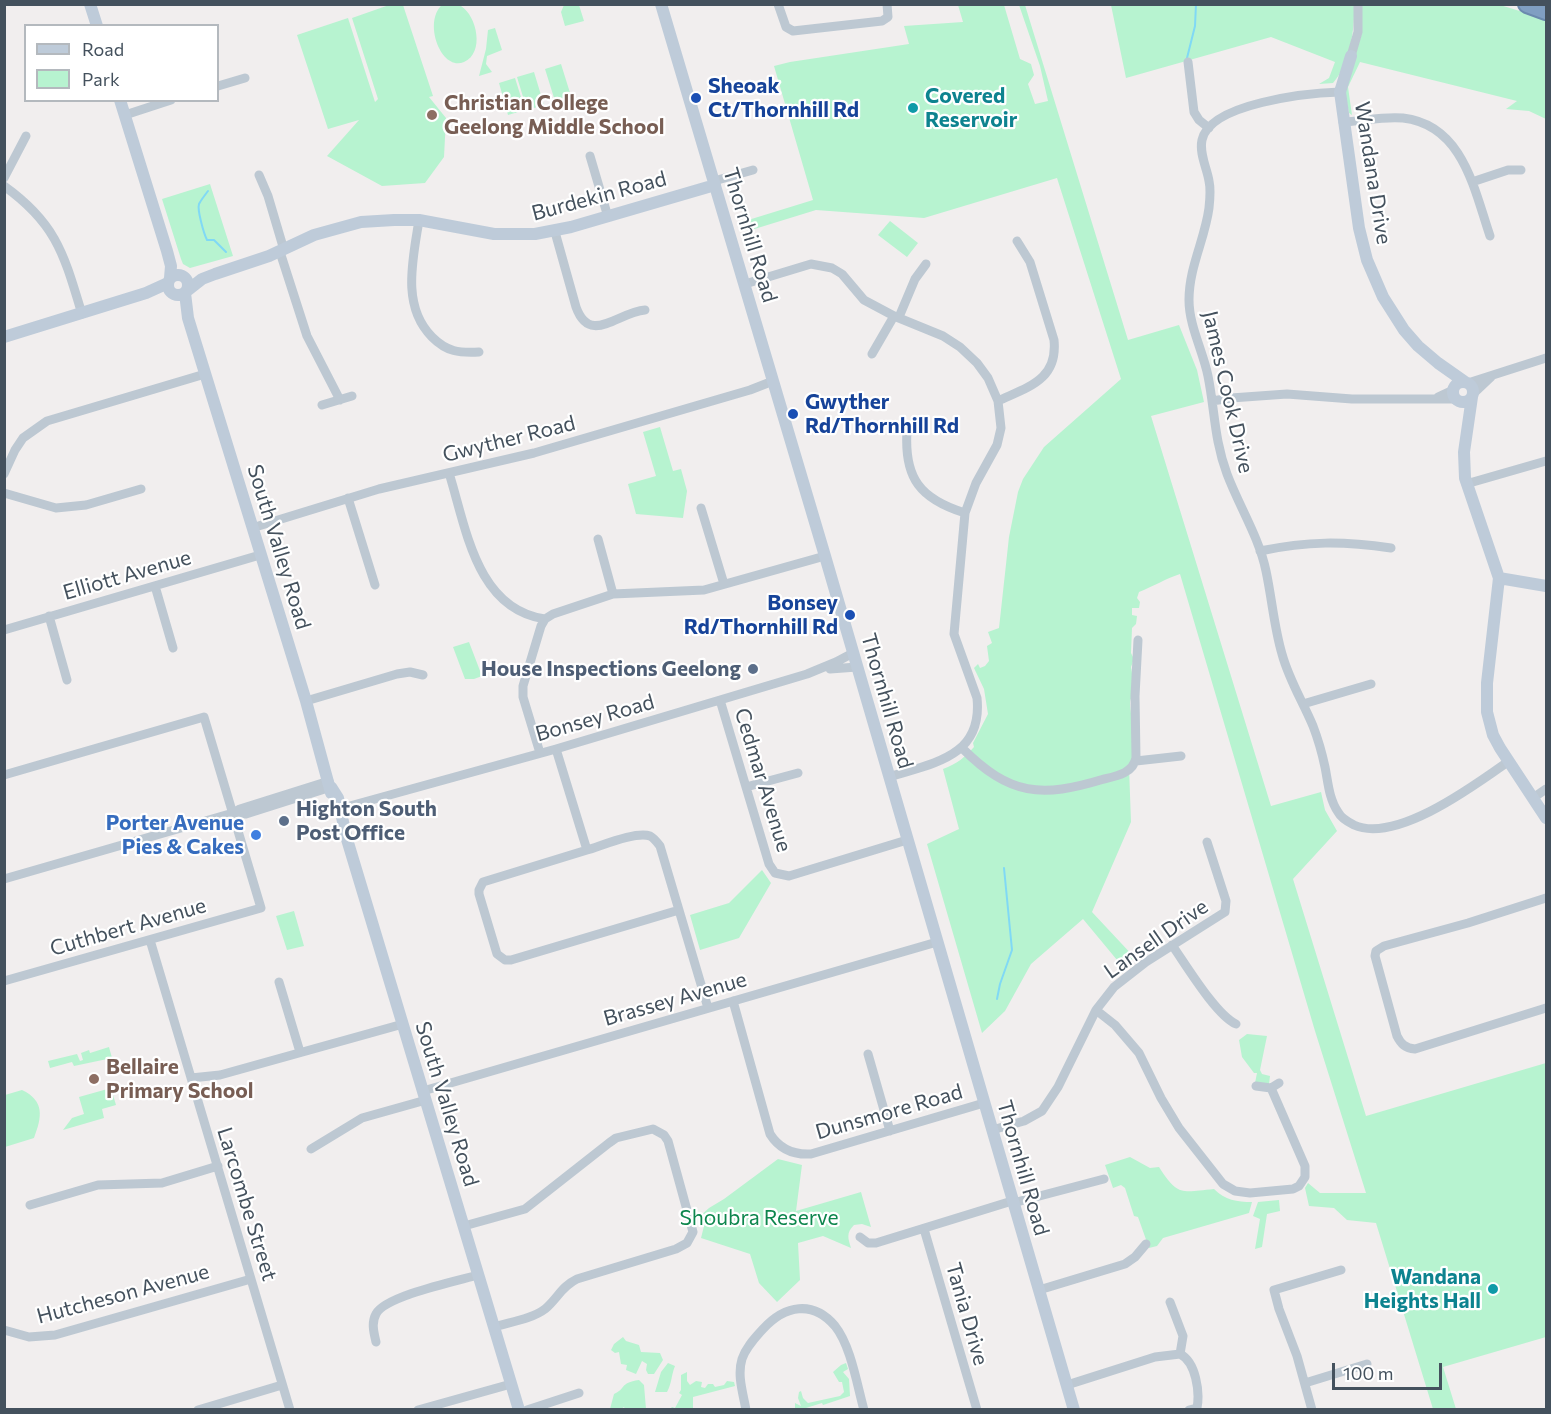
<!DOCTYPE html>
<html>
<head>
<meta charset="utf-8">
<style>
  body { margin:0 }
  #map { position:relative; width:1551px; height:1414px; overflow:hidden; background:#f1eeee; font-family:Commissioner,sans-serif }
  canvas { display:block }
  .frame { position:absolute; inset:0; border:6px solid #44515d; pointer-events:none }
  .legend { position:absolute; left:24px; top:24px; width:195px; height:78px; box-sizing:border-box; background:#fff; border:2px solid #b4b9be; margin:0; padding:8px 10px; list-style:none; font-size:18px; color:#44515d }
  .legend li { display:flex; align-items:center; gap:12px; height:30px }
  .legend b { width:30px; border:2px solid #b4b9be }
  .scale { position:absolute; left:1332px; top:1363px; width:110px; height:27px; box-sizing:border-box; border:3px solid #44515d; border-top:0; padding-left:8px; font-size:18px; line-height:21px; white-space:nowrap; color:#44515d; -webkit-text-stroke:4px #fff; paint-order:stroke }
</style>
</head>
<body>
<div id="map">
<canvas width="1551" height="1414"></canvas>
<div class="frame"></div>
<ul class="legend">
<li><b style="height:8px;background:#becbd9"></b>Road</li>
<li><b style="height:16px;background:#b7f3d0"></b>Park</li>
</ul>
<div class="scale">100 m</div>
</div>
<script>
const ctx = document.querySelector('canvas').getContext('2d');
ctx.lineJoin = 'round';
function fill(path, color) { ctx.fillStyle = color; ctx.fill(path, 'evenodd'); }
function stroke(path, color, width, dash) { ctx.strokeStyle = color; ctx.lineWidth = width; ctx.lineCap = dash ? 'butt' : 'round'; ctx.setLineDash(dash || []); ctx.stroke(path); }
function drawText(font, color, halo, rows, align = 'center') {
  ctx.font = font + ' Commissioner,sans-serif'; ctx.lineWidth = 4.5; ctx.setLineDash([]); ctx.textBaseline = 'middle'; ctx.strokeStyle = halo; ctx.fillStyle = color; for (const [text, x, y, turn = 0] of rows) {
    ctx.save(); ctx.translate(x, y); ctx.rotate((+turn || 0) * Math.PI / 180); ctx.textAlign = isNaN(turn) ? turn : align; if (halo) ctx.strokeText(text, 0, 0); ctx.fillText(text, 0, 0); ctx.restore();
  }
}
fill(new Path2D(`
  M392 4 403 5 433 96 429 97 446 118 444 157 425 183 382 186 327 156 359 120 328 129 297 35 348 18 375 102 378 99 352 18Z
  M443 4C448 4 456 3 461 6 477 16 485 53 464 62 441 72 422 21 443 4Z
  M564 5H579L584 21 565 26 561 12Z
  M958 5H1004L1020 59 1031 64 1034 75 1028 84 1035 104 1048 101 1040 66 1019 5H1025L1128 340 1179 325 1197 370 1204 402 1151 416 1271 806 1321 792 1325 810 1337 831 1293 879 1366 1116 1546 1063V1337L1443 1367 1456 1409H1433L1376 1223 1347 1220 1334 1208 1309 1206 1305 1188 1308 1183 1320 1193H1366L1315 1031 1180 574C1165 579 1154 586 1139 592L1137 598 1140 602 1139 608H1132V615L1137 616 1136 624 1132 628 1131 653 1134 659 1131 667C1132 673 1135 686 1133 694 1132 697 1130 699 1130 703 1131 722 1140 749 1129 767L1131 822 1092 912 1135 958 1122 966 1083 919 1031 964 1005 1011 982 1033 927 844 959 829 943 769C957 764 965 757 974 747L973 743 988 714 984 689 974 668 978 664 980 668 985 666 989 661 987 646 992 643 988 632 999 628 1009 537 1018 492 1023 479 1044 447 1121 379 1057 178 924 218 816 210 748 231 745 221 813 200 774 66 790 62 909 44 904 26 963 22Z
  M1111 5H1354C1355 29 1350 64 1333 83L1319 84 1329 78 1335 62 1271 37 1126 78Z
  M1362 5H1500L1546 19V119L1529 111 1506 109 1517 101 1364 63 1360 62 1348 87 1352 115 1349 113 1344 87 1362 33Z
  M495 28 502 50 487 56 486 64 492 72 479 76 486 49 488 30Z
  M561 64 571 96 555 101 545 69Z
  M534 72 544 105 527 110 517 77Z
  M515 78 525 110 508 115 499 83Z
  M210 184 233 256 190 268 183 264 181 259 162 199Z
  M890 221 918 243 907 257 878 235Z
  M660 427 673 471 681 469 687 491 683 518 636 514 628 484 656 476 643 432Z
  M469 642 482 676 474 679H465L453 647Z
  M762 870 771 883 739 938 700 950 690 915 729 903Z
  M294 911 304 946 287 950 276 916Z
  M1247 1034 1267 1036 1260 1070 1262 1074 1270 1076 1269 1084 1255 1083 1257 1073H1254L1242 1057 1239 1040Z
  M109 1047 112 1058 74 1066 72 1062 50 1068 48 1061 77 1054 80 1061 83 1060 81 1053 89 1050 90 1053Z
  M111 1088 116 1105 102 1109 104 1118 63 1130 72 1118 84 1114 79 1097Z
  M22 1090C45 1101 42 1117 34 1138L5 1147V1095Z
  M1130 1157 1150 1168 1159 1167C1178 1197 1182 1192 1214 1189 1225 1200 1237 1202 1252 1202L1249 1213 1163 1238 1157 1246 1149 1248 1138 1217 1134 1216 1125 1188 1121 1185 1113 1188 1105 1165Z
  M778 1159 802 1165 796 1211 861 1192 871 1227 862 1224 854 1225C846 1233 848 1238 851 1248L823 1236 798 1243 800 1280 777 1302 759 1283 750 1254 701 1238 704 1226 699 1217 709 1208 724 1199Z
  M1279 1200 1280 1211 1267 1214 1262 1247 1255 1249 1260 1219 1253 1216 1258 1202Z
  M623 1337 626 1341 639 1345 641 1352 660 1353 663 1360 654 1374H648L646 1370 647 1364 642 1361 636 1374 626 1370 627 1365 621 1364 619 1352 615 1353 611 1350 614 1344Z
  M668 1363 675 1366C671 1376 672 1383 667 1392H655L661 1372Z
  M846 1363 848 1369 843 1372 849 1379 850 1396 823 1405 822 1403 806 1408V1409H795V1403L801 1406 798 1398 799 1392 801 1391 803 1398 808 1403 840 1396 844 1392 842 1382H839L833 1372 841 1365Z
  M687 1372V1381L690 1385 696 1381 702 1382 701 1387 705 1388 708 1384H713L715 1387 724 1385 727 1381 734 1382 735 1386 693 1397V1409H670L672 1407 675 1408 682 1395 679 1393 681 1390V1375Z
  M639 1380 644 1385 646 1409H625L624 1407 621 1409H610L614 1394C626 1389 619 1383 639 1380Z`), '#b7f3d0');
stroke(new Path2D(`
  M1187 58 1195 26 1196 4
  M208 191C205 195 201 200 199 204 197 210 204 234 207 240H214L226 252
  M997 999 1000 984 1012 950 1004 868`), '#80d9f5', 2);
const highway = new Path2D(`
  M1527 4 1546 11`);
stroke(highway, '#6b8aae', 20);
stroke(new Path2D(`
  M778 4 786 27 793 31 882 21 888 17 887 4
  M1351 56 1358 32V4
  M1188 62 1194 112 1199 120 1209 128
  M218 86 245 78
  M1340 92C1308 93 1210 103 1202 140 1199 154 1207 168 1209 181 1211 190 1210 199 1209 208 1205 239 1189 267 1189 300 1189 326 1203 351 1208 376 1215 411 1214 439 1227 474 1239 506 1259 537 1266 571 1272 599 1274 627 1282 654 1289 680 1303 702 1313 726 1318 739 1322 753 1325 767 1328 782 1329 799 1338 812 1341 818 1348 822 1354 825 1396 844 1475 785 1509 761
  M125 115 171 100
  M1343 122C1363 121 1384 116 1403 118 1463 125 1474 189 1490 236
  M590 156 608 217
  M259 175 268 196 284 250
  M4 178 26 136
  M714 181 753 170
  M1472 182 1508 170H1521
  M4 186C57 224 64 255 82 314
  M419 220C413 259 401 306 432 337 447 352 459 353 479 352
  M555 232 576 307C590 346 618 312 645 310
  M280 252 307 336 340 400
  M745 284 811 264 832 268 842 274 864 300 894 316 943 336 960 347 977 363 988 378 998 401 1001 428 997 445 976 483 965 513 954 634 977 698C983 757 933 763 889 777
  M899 317 915 279 926 264
  M872 354 894 316
  M1468 383 1546 358
  M1473 394 1491 377
  M1438 397 1453 390
  M998 401C1028 387 1058 380 1054 340L1030 262 1017 241
  M1212 401 1231 398 1287 394 1352 399H1456
  M322 405 352 396
  M907 431C904 478 920 499 965 513
  M449 473C466 527 476 609 545 619
  M4 474 15 450 23 438 47 421 205 374
  M1466 484 1546 461
  M4 493 56 508 86 505 141 489
  M348 498 375 585
  M701 508 724 584
  M252 528 379 489 534 453 750 390 773 381
  M598 539 613 594
  M1260 551C1308 541 1342 541 1391 548
  M155 586 173 648
  M49 616 67 680
  M4 630 260 555
  M830 669 857 667
  M720 700 769 864 775 873 789 876 907 840
  M306 701 397 674 410 672 423 675
  M1303 704 1371 684
  M962 748C1010 796 1041 798 1104 779 1117 776 1133 773 1136 758L1135 696 1138 640
  M556 749 587 850 483 882 479 890V894L497 954 505 960H511L679 910
  M540 753 523 697V686L541 626 545 619 553 614 613 594 704 590 825 556
  M1136 761 1181 756
  M4 775 204 717 261 908 4 981
  M746 787 798 773
  M1533 798 1546 789
  M339 809 556 749 807 674 836 662 853 653
  M235 813 246 814 331 787
  M1207 842 1226 901 1225 912
  M587 850C601 846 636 831 650 836 654 838 657 842 660 846L708 1008
  M4 879 233 813 240 809 329 781
  M1546 898 1468 923 1384 946 1376 951 1375 956 1397 1036C1401 1044 1405 1048 1415 1049L1546 1008
  M150 940 290 1410
  M1172 945C1186 965 1216 1015 1236 1024
  M279 982 300 1052
  M733 1001 770 1134C780 1150 794 1155 811 1154L984 1103
  M1096 1010 1115 1025 1139 1053 1161 1098 1179 1128 1223 1184 1235 1191 1250 1193 1293 1189 1299 1186 1305 1177V1166L1271 1088
  M868 1054 890 1131
  M191 1078 220 1075 403 1024
  M1256 1086 1271 1088 1279 1083
  M423 1091 937 942
  M992 1130 1024 1121 1042 1111 1058 1087 1096 1010 1114 987 1146 962 1225 912
  M311 1149 362 1118 426 1100
  M1013 1203 1104 1179
  M30 1205 98 1185 162 1183 218 1166
  M464 1226 525 1209 609 1143 616 1138 653 1129 664 1135 668 1141 693 1232 687 1243 676 1249 577 1279C562 1286 557 1299 545 1309 532 1319 510 1322 494 1327
  M924 1229 977 1410
  M860 1237 868 1243H876L1012 1201
  M1039 1290 1125 1264 1135 1257 1146 1244
  M1170 1302 1183 1336 1180 1354
  M4 1330 29 1337 55 1335 251 1279
  M376 1342C374 1333 371 1323 376 1314 385 1296 457 1281 478 1275
  M1305 1383 1367 1364
  M1067 1385 1155 1357 1180 1354C1196 1362 1200 1392 1197 1408L1189 1410
  M198 1410 282 1385
  M418 1410 511 1384
  M527 1410 579 1393
  M746 1410C743 1393 737 1375 742 1359 746 1347 755 1338 763 1329 785 1305 813 1300 835 1326 851 1346 857 1385 864 1410
  M1312 1410 1297 1356 1279 1309 1274 1290 1341 1270`), '#bdc8d2', 9);
stroke(new Path2D(`
  M90 4 97 26
  M661 4 825 556 1074 1410
  M1351 56 1340 92 1359 228 1367 260 1383 297 1404 330 1418 346 1438 363 1465 382
  M120 100 167 251 171 266 170 278
  M168 285a10 10 0 1 1 20 0a10 10 0 1 1-20 0Z
  M188 290 202 279 215 274 269 256 314 235 361 222 394 220H419L494 234H535L571 227 715 185
  M185 293 188 318 306 701 331 793
  M4 337 146 293 168 283
  M1453 392a10 10 0 1 1 20 0a10 10 0 1 1-20 0Z
  M1472 397 1464 452 1465 478 1499 578 1487 683V712L1493 735 1500 748 1546 818
  M1499 578 1546 586
  M331 787 338 798 346 836 519 1410`), '#becbd9', 12);
stroke(highway, '#809fc2', 16);
for (const [x, y, r, color] of [
  [696,98,6,"#1a4fb4"],
  [913,108,6,"#0f9aa8"],
  [432,115,6,"#8d6e63"],
  [793,414,6,"#1a4fb4"],
  [850,615,6,"#1a4fb4"],
  [753,669,6,"#5c6f8a"],
  [284,821,6,"#5c6f8a"],
  [256,835,6,"#3f7fe0"],
  [94,1079,6,"#8d6e63"],
  [1493,1289,6,"#0f9aa8"]
]) { const dot = new Path2D(); dot.arc(x, y, r, 0, 2 * Math.PI); ctx.fillStyle = color; ctx.fill(dot); stroke(dot, '#fff', 2); }
drawText('bold 21px', '#164399', '#fff', [
  ["Sheoak",708,86],
  ["Ct/Thornhill Rd",708,110],
  ["Gwyther",805,402],
  ["Rd/Thornhill Rd",805,426],
  ["Bonsey",838,603,"right"],
  ["Rd/Thornhill Rd",838,627,"right"]
], 'left');
drawText('bold 21px', '#0d838f', '#fff', [
  ["Covered",925,96],
  ["Reservoir",925,120],
  ["Wandana",1481,1277,"right"],
  ["Heights Hall",1481,1301,"right"]
], 'left');
drawText('bold 21px', '#785e54', '#fff', [
  ["Christian College",444,103],
  ["Geelong Middle School",444,127],
  ["Bellaire",106,1067],
  ["Primary School",106,1091]
], 'left');
drawText('21px', '#44515d', '#fff', [
  ["Wandana Drive",1373,173,81],
  ["Burdekin Road",599,196,-15],
  ["Thornhill Road",750,235,73],
  ["James Cook Drive",1228,392,77],
  ["Gwyther Road",509,439,-14],
  ["South Valley Road",279,547,73],
  ["Elliott Avenue",127,575,-16],
  ["Thornhill Road",887,701,74],
  ["Bonsey Road",595,718,-16],
  ["Cedmar Avenue",763,780,73],
  ["Cuthbert Avenue",128,927,-16],
  ["Lansell Drive",1156,939,-35],
  ["Brassey Avenue",675,999,-16],
  ["South Valley Road",447,1104,73],
  ["Dunsmore Road",889,1112,-16],
  ["Thornhill Road",1023,1168,74],
  ["Larcombe Street",247,1204,73],
  ["Hutcheson Avenue",123,1294,-15],
  ["Tania Drive",967,1314,74]
]);
drawText('bold 21px', '#4e5e75', '#fff', [
  ["House Inspections Geelong",741,669],
  ["Highton South",296,809,"left"],
  ["Post Office",296,833,"left"]
], 'right');
drawText('bold 21px', '#366cbe', '#fff', [
  ["Porter Avenue",244,823],
  ["Pies & Cakes",244,847]
], 'right');
drawText('21px', '#0d864d', '#fff', [
  ["Shoubra Reserve",759,1218]
]);
</script>
</body>
</html>
